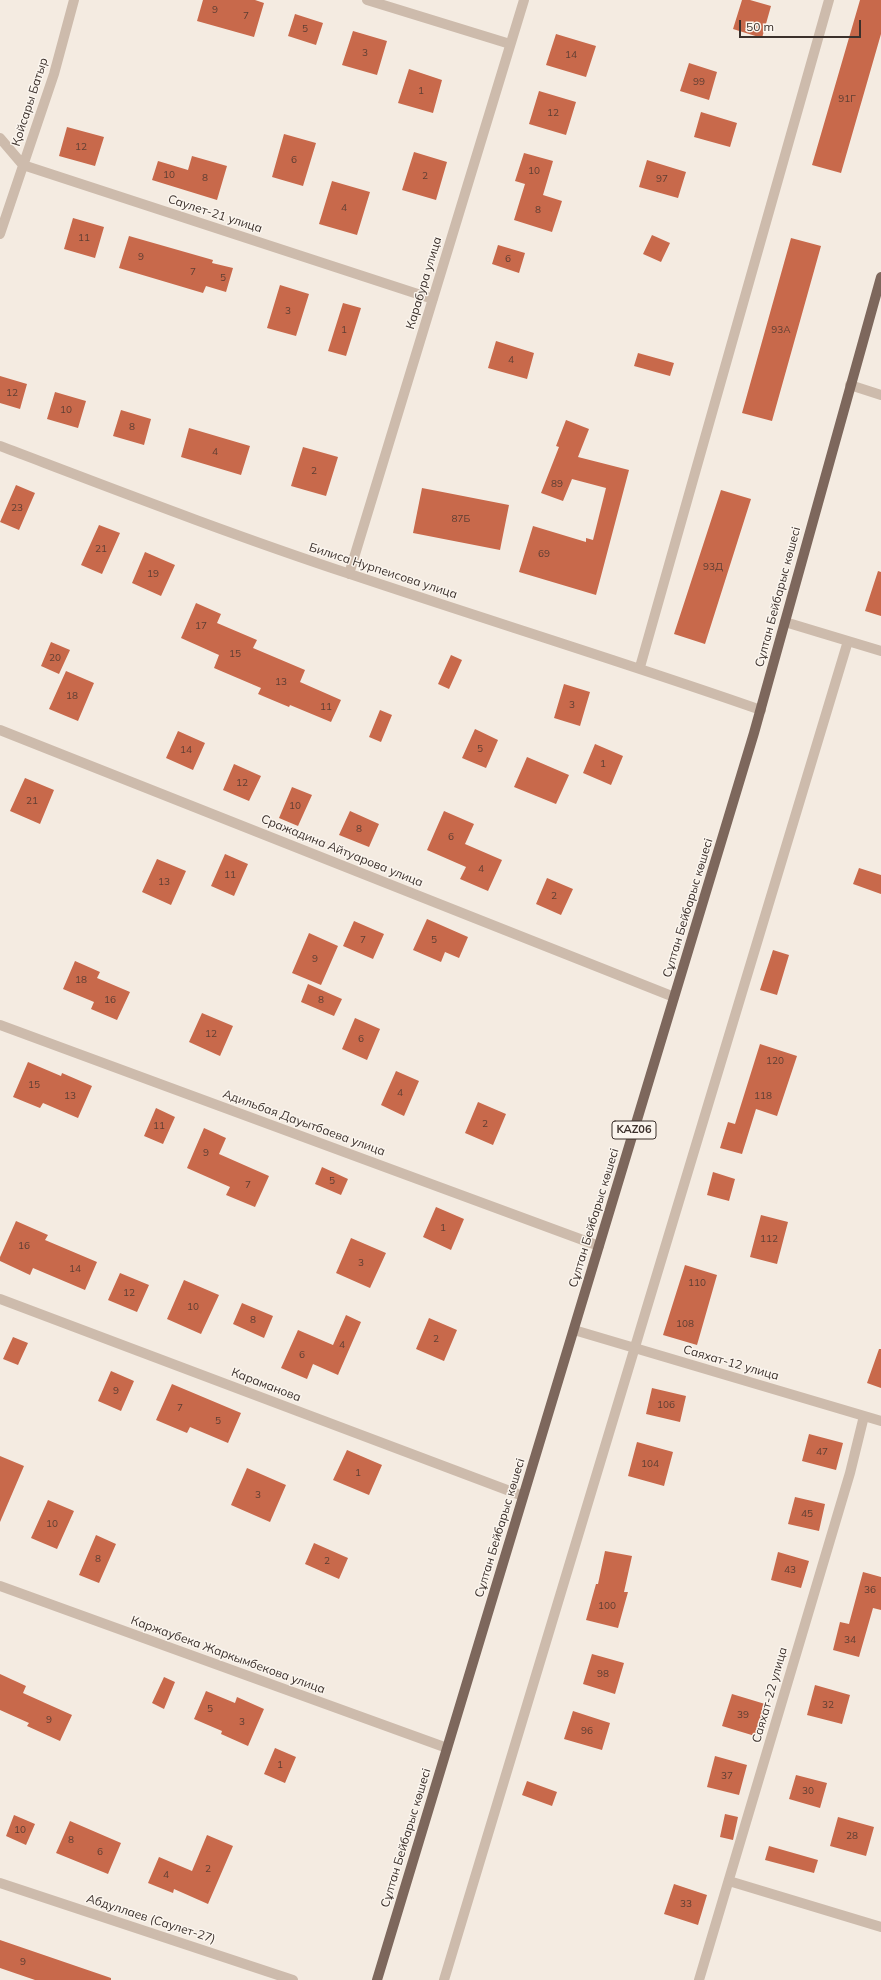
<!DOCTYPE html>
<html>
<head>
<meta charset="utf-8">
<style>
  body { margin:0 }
  #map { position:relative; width:881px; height:1980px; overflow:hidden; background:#f4ebe1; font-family:Mulish,sans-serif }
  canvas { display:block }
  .scale { position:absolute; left:739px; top:20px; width:122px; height:18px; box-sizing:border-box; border:2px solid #3b302b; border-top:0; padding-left:5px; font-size:12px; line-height:14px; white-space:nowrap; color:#3b302b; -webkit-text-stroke:3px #fbf5ee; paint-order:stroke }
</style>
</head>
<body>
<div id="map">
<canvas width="881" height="1980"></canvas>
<div class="scale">50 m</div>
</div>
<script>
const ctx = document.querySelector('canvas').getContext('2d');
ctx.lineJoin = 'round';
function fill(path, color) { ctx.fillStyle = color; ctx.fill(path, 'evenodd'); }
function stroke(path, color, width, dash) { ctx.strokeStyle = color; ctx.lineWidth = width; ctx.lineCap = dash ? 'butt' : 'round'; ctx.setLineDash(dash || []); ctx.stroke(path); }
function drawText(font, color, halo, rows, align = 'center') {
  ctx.font = font + ' Mulish,sans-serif'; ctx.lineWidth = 3; ctx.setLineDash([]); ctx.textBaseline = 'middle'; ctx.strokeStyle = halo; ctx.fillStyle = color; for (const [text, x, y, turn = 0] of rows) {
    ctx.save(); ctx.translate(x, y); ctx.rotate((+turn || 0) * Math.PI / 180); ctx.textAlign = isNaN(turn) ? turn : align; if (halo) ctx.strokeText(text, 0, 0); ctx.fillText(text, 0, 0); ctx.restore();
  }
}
fill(new Path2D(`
  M203 0H255L264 3 254 37 197 21Z
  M742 0H750L771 6 762 38 733 29Z
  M860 0H881V34L841 173 812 165Z
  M295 14 323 23 316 45 288 36Z
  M353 31 387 41 377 75 342 65Z
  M556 34 596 46 586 77 546 65Z
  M689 63 717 72 709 100 680 91Z
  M409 69 442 80 433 113 398 103Z
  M539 91 576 102 566 135 529 124Z
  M701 112 737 123 730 147 694 137Z
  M67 127 104 137 95 166 59 156Z
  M284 134 316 143 303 186 272 177Z
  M414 152 447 162 436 200 402 190Z
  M524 153 553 161 543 195 562 201 552 232 514 220 525 184 515 181Z
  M192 156 227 166 217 200 152 180 158 161 188 170Z
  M647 160 686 172 678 198 639 187Z
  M332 181 370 192 357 235 319 224Z
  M73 218 104 227 95 258 64 249Z
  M652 235 670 243 661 262 643 254Z
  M129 236 213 260 212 263 233 268 226 292 206 286 203 293 119 268Z
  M791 238 821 246 772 421 742 413Z
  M498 245 525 253 519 273 492 264Z
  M280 285 309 294 296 336 267 328Z
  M343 303 361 308 346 356 328 351Z
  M496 341 534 353 527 379 488 368Z
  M638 353 674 363 670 376 634 366Z
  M0 376 27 384 20 409 0 403Z
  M55 392 86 401 78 428 47 419Z
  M121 410 151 419 144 445 113 436Z
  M566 420 589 429 578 457 629 470 596 595 519 572 533 526 586 542V538L593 540 606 488 572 479 563 501 541 493 559 447 556 446Z
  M189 428 250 446 241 475 181 457Z
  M303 447 338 457 326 496 291 486Z
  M16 485 35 493 19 530 0 522Z
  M422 488 509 505 500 550 413 533Z
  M721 490 751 499 705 644 674 634Z
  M99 525 120 533 102 574 81 565Z
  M145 552 175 565 161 596 132 583Z
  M878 571 881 572V616L865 611Z
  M196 603 221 614 217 623 257 640 253 648 305 670 300 682 341 700 331 722 290 705 289 707 258 694 261 688 214 668 219 655 181 638Z
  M51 642 70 650 59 674 41 666Z
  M451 655 462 660 449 689 438 684Z
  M66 671 94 683 78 721 49 709Z
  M564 684 590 692 580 726 554 718Z
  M380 710 392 715 381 742 369 737Z
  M475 729 498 740 486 768 462 758Z
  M178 731 205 743 193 770 166 758Z
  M595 744 623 756 611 785 583 773Z
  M527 757 569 775 556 804 514 787Z
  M234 764 261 776 249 801 223 790Z
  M25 778 54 790 40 824 10 811Z
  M292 787 312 795 298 826 279 818Z
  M350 811 379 824 369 847 339 835Z
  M444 811 474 824 465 844 502 860 488 891 460 879 466 867 427 850Z
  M225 854 248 864 234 896 211 886Z
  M157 859 186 871 171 905 142 892Z
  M859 868 881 875V894L853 884Z
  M547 878 573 889 561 915 536 904Z
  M427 919 468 937 459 958 445 952 441 962 413 950Z
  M354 921 384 934 373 959 343 946Z
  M309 933 338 946 321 985 292 973Z
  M773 950 789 955 777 995 760 990Z
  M75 961 100 972 97 978 130 992 117 1020 91 1009 94 1002 63 989Z
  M308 984 342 999 334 1016 301 1002Z
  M202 1013 233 1026 220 1056 189 1042Z
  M355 1018 380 1029 367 1060 342 1049Z
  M760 1044 797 1056 777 1116 756 1109 742 1154 720 1148 728 1122 735 1124Z
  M28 1062 61 1076 62 1073 92 1086 78 1118 43 1103 40 1108 13 1097Z
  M396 1071 419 1081 404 1116 381 1105Z
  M478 1102 506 1114 493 1145 465 1133Z
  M156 1108 175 1117 163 1144 144 1136Z
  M204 1128 226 1138 219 1154 269 1176 255 1207 226 1195 230 1187 187 1168Z
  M322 1167 348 1179 341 1195 315 1184Z
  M713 1172 735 1179 729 1201 707 1195Z
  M436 1207 464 1219 451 1250 423 1237Z
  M761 1215 788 1222 777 1264 750 1257Z
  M16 1221 48 1235 45 1240 97 1262 85 1290 33 1268 30 1275 0 1261V1257Z
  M351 1238 386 1253 370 1288 336 1273Z
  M685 1265 717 1275 697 1345 663 1335Z
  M120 1273 149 1285 137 1312 108 1300Z
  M184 1280 219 1295 201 1334 167 1319Z
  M242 1303 273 1316 264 1338 233 1324Z
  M346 1315 361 1322 338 1375 313 1364 307 1379 281 1368 298 1330 333 1345Z
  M429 1318 457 1330 444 1361 416 1349Z
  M13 1337 28 1343 18 1365 3 1359Z
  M879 1349H881V1388L867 1383Z
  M111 1371 134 1381 121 1411 98 1401Z
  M172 1384 241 1413 228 1443 190 1427 187 1433 156 1420Z
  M652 1388 686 1396 680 1422 646 1414Z
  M809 1434 843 1443 836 1470 802 1461Z
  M637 1442 673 1452 664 1486 628 1476Z
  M347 1450 382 1465 369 1495 333 1480Z
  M0 1456 24 1466 0 1522Z
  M247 1468 286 1485 270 1522 231 1505Z
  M795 1497 825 1504 819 1531 788 1524Z
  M48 1500 74 1511 57 1549 31 1538Z
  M96 1535 116 1544 99 1583 79 1575Z
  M314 1543 348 1558 339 1579 305 1564Z
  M605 1551 632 1556 624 1592H628L618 1628 586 1620 596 1584H598Z
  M778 1552 809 1561 801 1588 771 1580Z
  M863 1572 881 1577V1610L873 1608 859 1657 833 1650 840 1622 849 1624Z
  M592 1654 624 1663 615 1694 583 1684Z
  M0 1674 26 1686 23 1693 72 1715 60 1741 27 1726 29 1723 0 1710Z
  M164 1677 175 1682 164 1709 152 1703Z
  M815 1685 850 1695 842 1724 807 1715Z
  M206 1691 235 1703 237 1697 264 1709 248 1746 221 1734 222 1731 194 1719Z
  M732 1694 765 1704 755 1736 722 1726Z
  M573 1711 610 1723 602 1750 564 1739Z
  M275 1748 296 1757 285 1783 264 1774Z
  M715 1756 747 1765 739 1795 707 1787Z
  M796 1775 827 1783 820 1808 789 1799Z
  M527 1781 557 1792 552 1806 522 1795Z
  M725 1814 738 1817 733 1840 720 1837Z
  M14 1815 35 1824 26 1845 6 1836Z
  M838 1817 874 1827 866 1856 830 1846Z
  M70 1821 121 1843 108 1874 56 1853Z
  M207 1835 233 1846 208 1904 174 1889 173 1893 148 1883 159 1857 192 1871Z
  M769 1846 818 1860 814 1873 765 1860Z
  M674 1884 707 1895 698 1925 664 1914Z
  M0 1940 111 1978V1980H35L0 1968Z`), '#c8694b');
stroke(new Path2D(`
  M367 0 510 44
  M0 138 23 165 433 299
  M0 234 54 74 74 0
  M850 385 881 395
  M0 446C116 490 232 535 350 574 487 620 624 662 761 710
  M349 574 524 0
  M785 622 881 651
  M640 667 829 0
  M0 730 674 997
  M0 1025 599 1246
  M0 1299 523 1496
  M574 1330 881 1421
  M0 1586 447 1748
  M729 1881 881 1927
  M0 1883 293 1980
  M444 1980 848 641
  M699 1980 850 1473 864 1416`), '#cdbbac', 10);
stroke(new Path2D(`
  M377 1980 754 733 881 277`), '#7d675c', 10);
drawText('10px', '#5e3e33', null, [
  ["9",215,10],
  ["7",246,16],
  ["5",305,29],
  ["3",365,53],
  ["14",571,55],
  ["99",699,82],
  ["1",421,91],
  ["91Г",847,99],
  ["12",553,113],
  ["12",81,147],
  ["6",294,160],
  ["10",534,171],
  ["10",169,175],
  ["2",425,176],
  ["8",205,178],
  ["97",662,179],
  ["4",344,208],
  ["8",538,210],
  ["11",84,238],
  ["9",141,257],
  ["6",508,259],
  ["7",193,272],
  ["5",223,278],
  ["3",288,311],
  ["1",344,330],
  ["93А",781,330],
  ["4",511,360],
  ["12",12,393],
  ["10",66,410],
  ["8",132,427],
  ["4",215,452],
  ["2",314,471],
  ["89",557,484],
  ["23",17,508],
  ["87Б",461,519],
  ["21",101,549],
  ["69",544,554],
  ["93Д",713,567],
  ["19",153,574],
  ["17",201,626],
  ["15",235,654],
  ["20",55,658],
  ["13",281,682],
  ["18",72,696],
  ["3",572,705],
  ["11",326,707],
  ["5",480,749],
  ["14",186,750],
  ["1",603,764],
  ["12",242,783],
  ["21",32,801],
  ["10",295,806],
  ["8",359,829],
  ["6",451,837],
  ["4",481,869],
  ["11",230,875],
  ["13",164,882],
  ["2",554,896],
  ["7",363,940],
  ["5",434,940],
  ["9",315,959],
  ["18",81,980],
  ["16",110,1000],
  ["8",321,1000],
  ["12",211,1034],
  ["6",361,1039],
  ["120",775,1061],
  ["15",34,1085],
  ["4",400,1093],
  ["13",70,1096],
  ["118",763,1096],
  ["2",485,1124],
  ["11",159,1126],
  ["9",206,1153],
  ["5",332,1181],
  ["7",248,1185],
  ["1",443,1228],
  ["112",769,1239],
  ["16",24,1246],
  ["3",361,1263],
  ["14",75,1269],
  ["110",697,1283],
  ["12",129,1293],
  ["10",193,1307],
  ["8",253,1320],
  ["108",685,1324],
  ["2",436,1339],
  ["4",342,1345],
  ["6",302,1355],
  ["9",116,1391],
  ["106",666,1405],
  ["7",180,1408],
  ["5",218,1421],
  ["47",822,1452],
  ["104",650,1464],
  ["1",358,1473],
  ["3",258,1495],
  ["45",807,1514],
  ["10",52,1524],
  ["8",98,1559],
  ["2",327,1561],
  ["43",790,1570],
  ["36",870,1590],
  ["100",607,1606],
  ["34",850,1640],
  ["98",603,1674],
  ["32",828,1705],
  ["5",210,1709],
  ["39",743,1715],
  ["9",49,1720],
  ["3",242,1722],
  ["96",587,1731],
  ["1",280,1765],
  ["37",727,1776],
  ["30",808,1791],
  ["10",20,1830],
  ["28",852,1836],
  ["8",71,1840],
  ["6",100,1852],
  ["2",208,1869],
  ["4",166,1875],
  ["33",686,1904],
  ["9",23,1962]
]);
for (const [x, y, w] of [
  [634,1130,44]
]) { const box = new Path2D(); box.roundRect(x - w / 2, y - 9, w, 18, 3); ctx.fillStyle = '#fbf5ee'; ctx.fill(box); stroke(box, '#3b302b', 1); }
drawText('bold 11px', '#3b302b', null, [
  ["KAZ06",634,1130]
]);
drawText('12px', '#3b302b', '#fbf5ee', [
  ["Қойсары Батыр",30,102,-72],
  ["Саулет-21 улица",215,214,18],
  ["Карабура улица",424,283,-73],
  ["Билиса Нурпеисова улица",383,571,18],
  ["Сұлтан Бейбарыс көшесі",778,597,-75],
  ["Сражадина Айтуарова улица",342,851,22],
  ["Сұлтан Бейбарыс көшесі",688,908,-73],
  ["Адильбая Дауытбаева улица",304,1123,20],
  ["Сұлтан Бейбарыс көшесі",594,1218,-73],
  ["Саяхат-12 улица",731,1363,16],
  ["Караманова",266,1385,21],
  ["Сұлтан Бейбарыс көшесі",500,1528,-73],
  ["Каржаубека Жаркымбекова улица",228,1655,20],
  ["Саяхат-22 улица",770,1695,-74],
  ["Сұлтан Бейбарыс көшесі",406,1838,-73],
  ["Абдуллаев (Саулет-27)",151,1919,18]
]);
</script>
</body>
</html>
